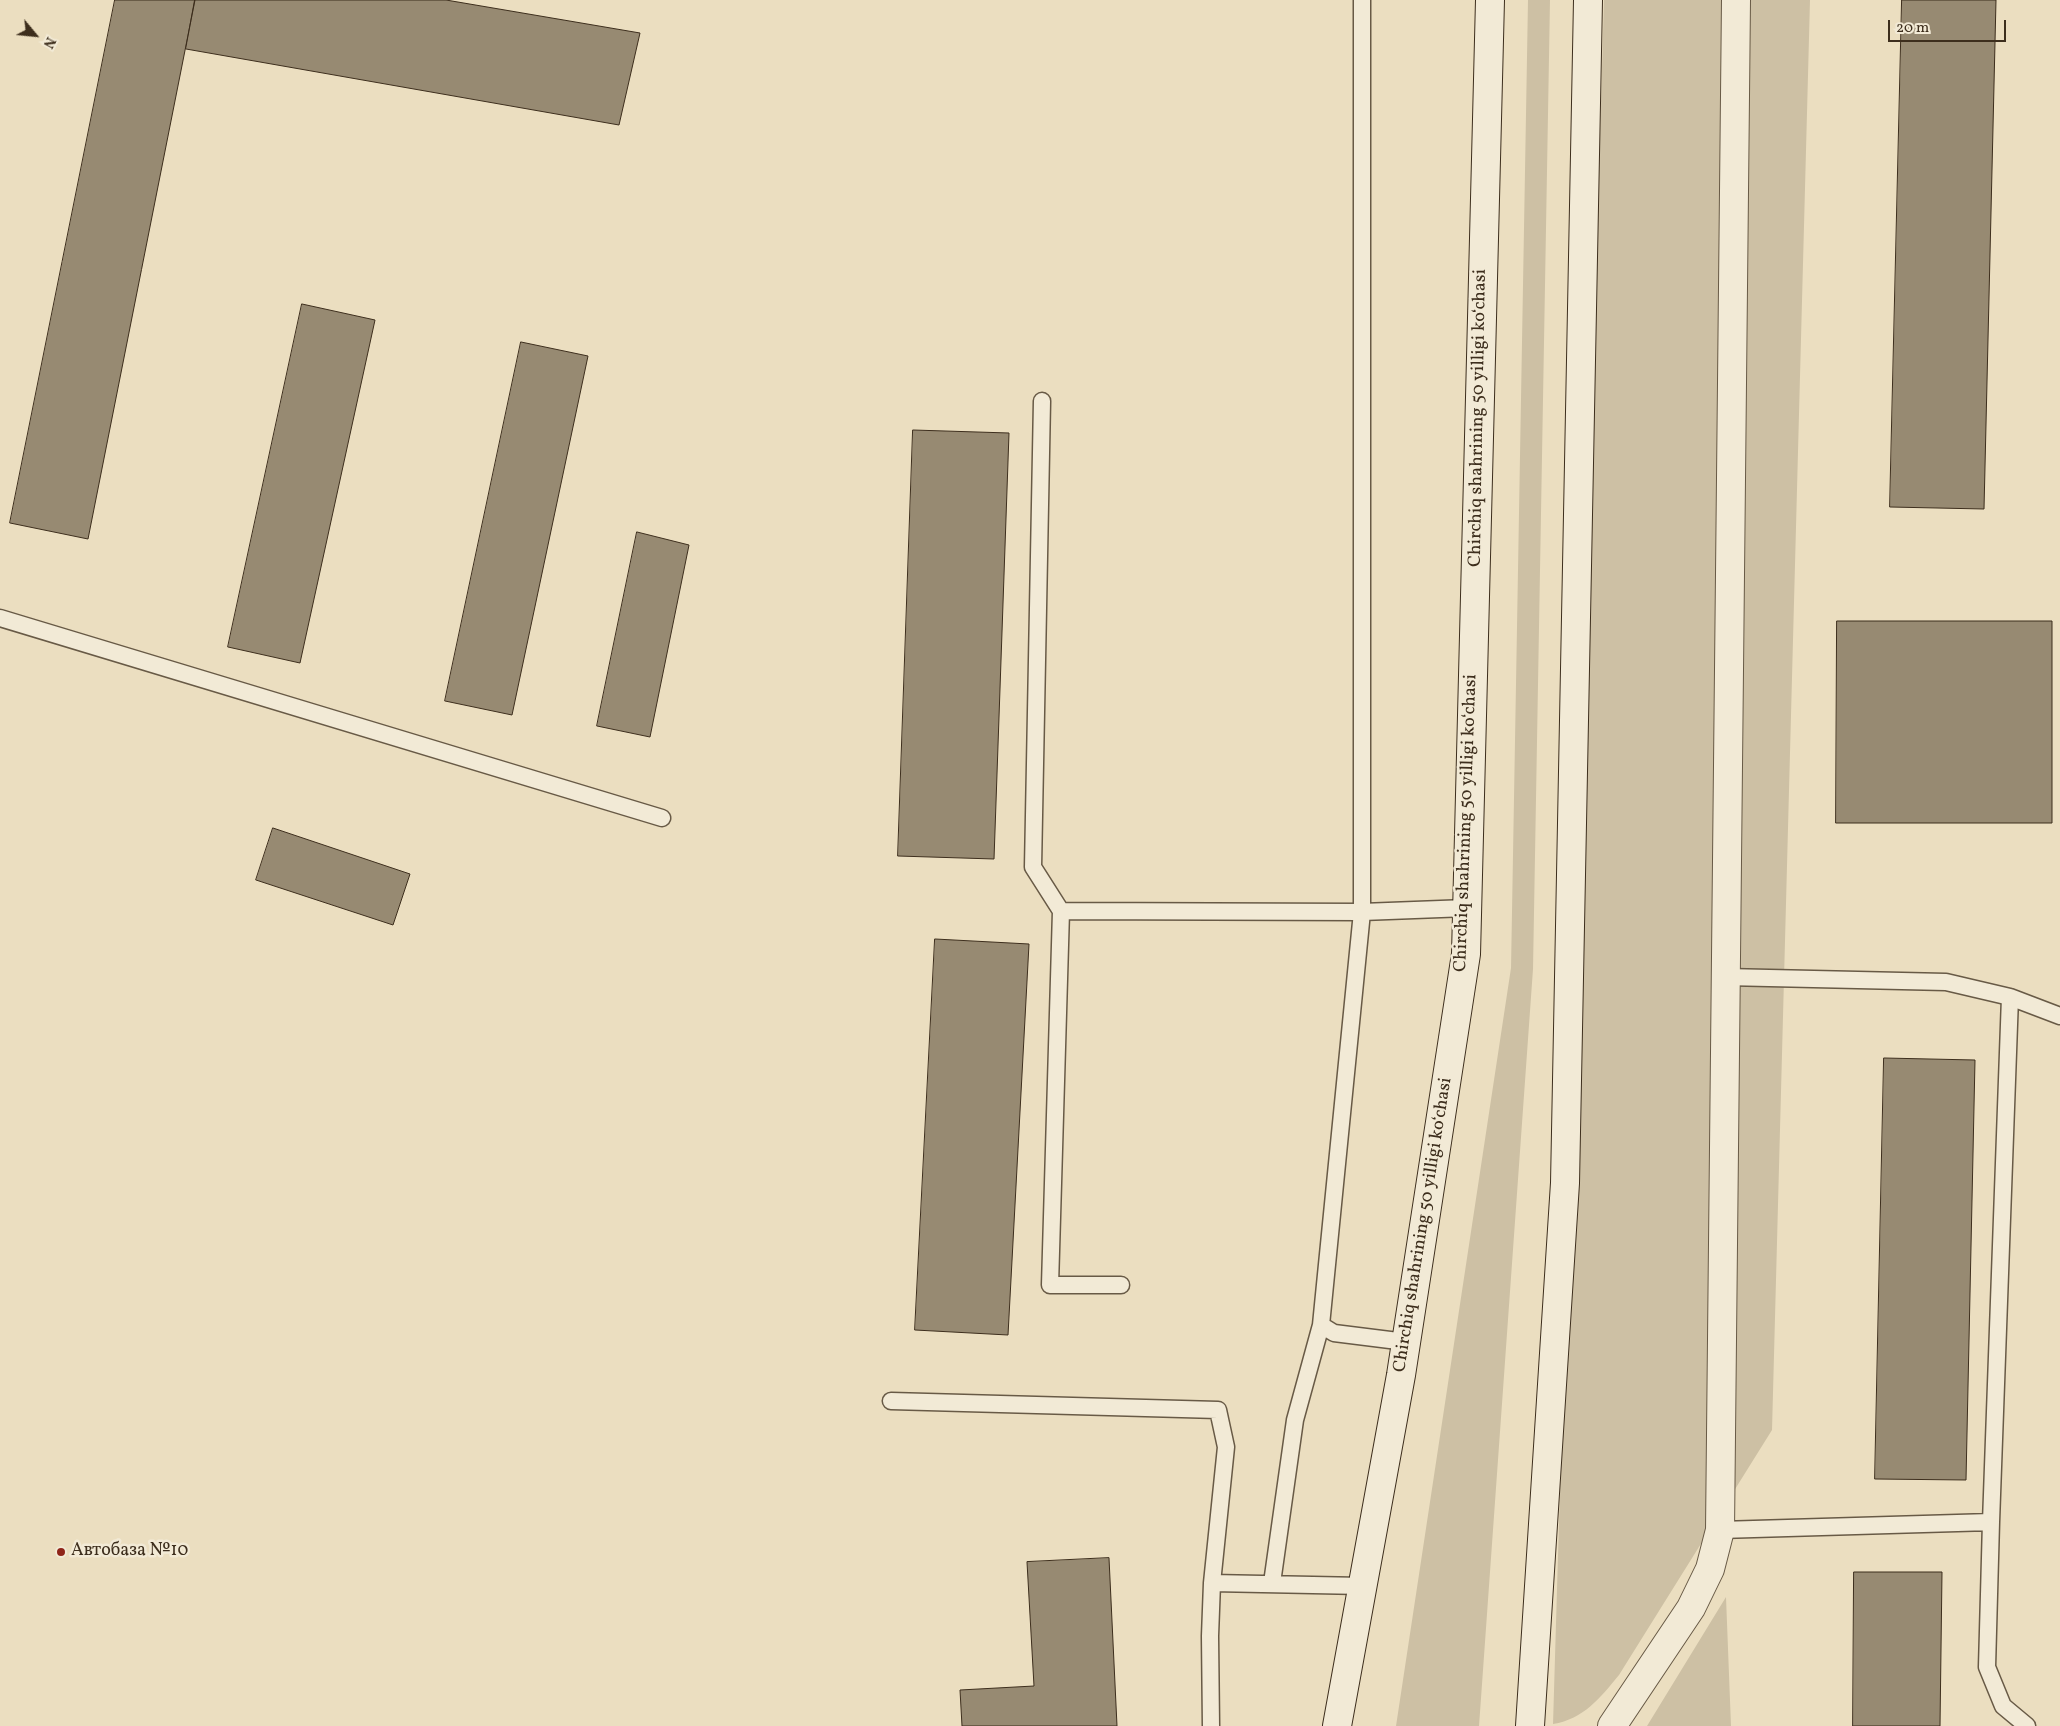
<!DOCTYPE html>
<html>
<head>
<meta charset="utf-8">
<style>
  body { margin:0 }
  #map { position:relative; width:2060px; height:1726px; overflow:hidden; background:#ebdec0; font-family:Vollkorn,serif }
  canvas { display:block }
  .north { position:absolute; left:10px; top:10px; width:50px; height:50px; -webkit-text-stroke:4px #f2ead6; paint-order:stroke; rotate:118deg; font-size:14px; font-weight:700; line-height:20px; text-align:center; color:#3d2e1d }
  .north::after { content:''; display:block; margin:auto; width:18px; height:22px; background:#3d2e1d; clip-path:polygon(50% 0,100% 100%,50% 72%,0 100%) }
  .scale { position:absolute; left:1888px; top:20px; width:118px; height:22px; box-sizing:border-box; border:2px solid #3d2e1d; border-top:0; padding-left:6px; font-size:15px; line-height:18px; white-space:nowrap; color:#3d2e1d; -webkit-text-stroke:4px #f2ead6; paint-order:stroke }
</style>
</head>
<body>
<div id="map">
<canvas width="2060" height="1726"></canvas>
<div class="north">N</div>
<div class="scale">20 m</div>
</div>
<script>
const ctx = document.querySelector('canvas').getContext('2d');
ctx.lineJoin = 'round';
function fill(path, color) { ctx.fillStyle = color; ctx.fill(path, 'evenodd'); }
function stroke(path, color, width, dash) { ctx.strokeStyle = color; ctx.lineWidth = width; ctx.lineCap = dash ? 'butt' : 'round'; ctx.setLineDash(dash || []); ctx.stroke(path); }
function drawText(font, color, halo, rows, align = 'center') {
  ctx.font = font + ' Vollkorn,serif'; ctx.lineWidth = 5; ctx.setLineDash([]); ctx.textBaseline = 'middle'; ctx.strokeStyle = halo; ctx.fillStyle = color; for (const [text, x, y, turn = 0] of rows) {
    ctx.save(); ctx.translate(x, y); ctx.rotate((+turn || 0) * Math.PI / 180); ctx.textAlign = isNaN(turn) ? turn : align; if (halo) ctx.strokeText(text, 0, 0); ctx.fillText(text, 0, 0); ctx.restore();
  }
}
fill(new Path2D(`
  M1528 0H1550L1533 969 1479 1726H1396L1511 968Z
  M1604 0H1810L1772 1430 1619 1675C1600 1698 1584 1719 1553 1724Z
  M1726 1597 1731 1726H1647Z`), '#cdc0a4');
const building = new Path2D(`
  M115 0H195L88 539 10 523Z
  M195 0H446L640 33 619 125 186 49Z
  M1902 0H1996L1984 509 1890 507Z
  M302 304 375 320 300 663 228 647Z
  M521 342 588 356 512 715 445 701Z
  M913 430 1009 433 994 859 898 856Z
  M637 532 689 545 650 737 597 726Z
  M1837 621H2052V823H1836Z
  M273 828 410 874 393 925 256 880Z
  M935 939 1029 944 1008 1335 915 1330Z
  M1884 1058 1975 1060 1966 1480 1875 1479Z
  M1109 1558 1117 1726H962L960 1690 1034 1686 1027 1562Z
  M1854 1572H1942L1940 1726H1853Z`);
fill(building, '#978a72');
stroke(building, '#3d2e1d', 1);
const lane = new Path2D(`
  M1362 0V912L1321 1325 1334 1333 1406 1342
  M1042 401 1033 867 1061 911 1362 912 1467 908
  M0 618 662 818
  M1061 911 1050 1285H1121
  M1725 977 1946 982 2010 997 2060 1016
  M891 1401 1218 1410 1226 1447 1212 1583
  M1991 1522 2010 997
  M1720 1530 1991 1522 1987 1667 2003 1706 2027 1726
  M1272 1583 1295 1420 1321 1325
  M1211 1726 1210 1636 1212 1583 1363 1586`);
const street = new Path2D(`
  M1612 1726 1691 1608 1710 1569 1720 1530 1736 0`);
const secondary = new Path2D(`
  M1337 1726 1401 1375 1466 954 1490 0
  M1530 1726 1565 1183 1588 0`);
stroke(lane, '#685a46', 19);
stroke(street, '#685a46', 30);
stroke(secondary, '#3d2e1d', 30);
stroke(lane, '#f2ead6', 16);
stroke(street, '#f2ead6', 28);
stroke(secondary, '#f2ead6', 28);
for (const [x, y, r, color] of [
  [61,1552,5,"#8f2418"]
]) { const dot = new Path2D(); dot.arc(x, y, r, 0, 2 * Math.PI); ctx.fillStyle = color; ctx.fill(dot); stroke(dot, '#f2ead6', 2); }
drawText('18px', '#3d2e1d', '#f2ead6', [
  ["Chirchiq shahrining 50 yilligi koʻchasi",1479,418,-89],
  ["Chirchiq shahrining 50 yilligi koʻchasi",1467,823,-88],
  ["Chirchiq shahrining 50 yilligi koʻchasi",1424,1225,-81]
]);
drawText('18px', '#3d2e1d', '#f2ead6', [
  ["Автобаза №10",71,1552]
], 'left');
</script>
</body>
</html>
